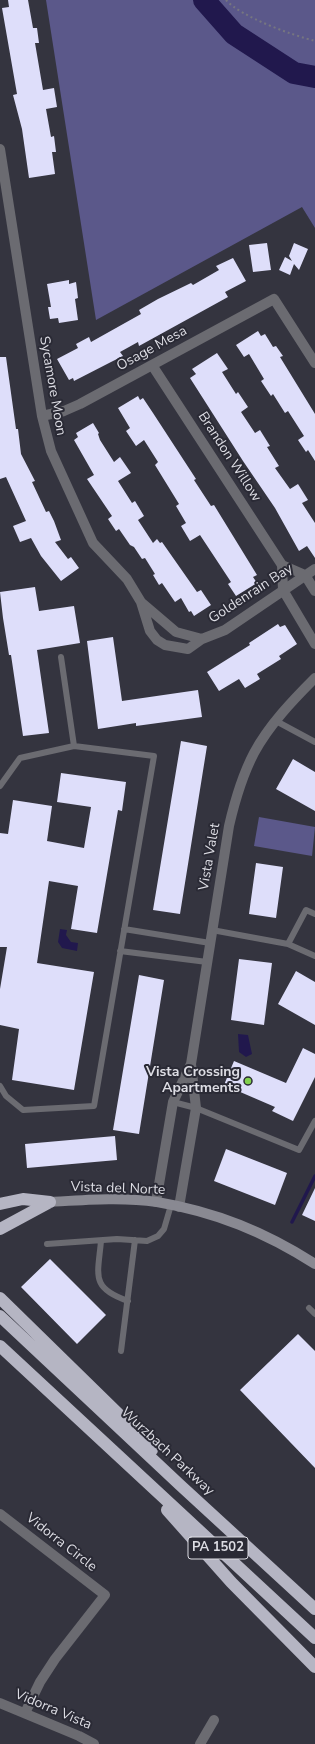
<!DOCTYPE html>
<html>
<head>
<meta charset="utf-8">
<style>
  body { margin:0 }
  canvas { display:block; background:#34343f }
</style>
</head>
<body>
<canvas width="315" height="1744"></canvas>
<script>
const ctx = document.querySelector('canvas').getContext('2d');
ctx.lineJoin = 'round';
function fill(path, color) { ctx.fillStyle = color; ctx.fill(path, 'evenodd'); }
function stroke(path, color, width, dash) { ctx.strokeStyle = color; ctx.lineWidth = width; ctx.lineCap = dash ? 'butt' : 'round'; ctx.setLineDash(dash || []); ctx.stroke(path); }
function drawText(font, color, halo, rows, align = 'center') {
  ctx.font = font + ' "Nunito Sans",sans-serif'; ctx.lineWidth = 4; ctx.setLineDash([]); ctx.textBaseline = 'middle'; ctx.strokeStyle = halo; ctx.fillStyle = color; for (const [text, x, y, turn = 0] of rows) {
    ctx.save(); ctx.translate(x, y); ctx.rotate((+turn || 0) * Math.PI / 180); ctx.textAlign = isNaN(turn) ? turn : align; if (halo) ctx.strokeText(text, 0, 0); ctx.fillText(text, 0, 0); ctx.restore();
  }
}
fill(new Path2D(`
  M46 0H315V228L302 207 96 320Z
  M259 817 315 827 312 856 254 846Z`), '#5b588a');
fill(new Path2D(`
  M60 929 67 930 66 935 71 942 78 943 77 951 62 948 58 942Z
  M238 1034 248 1035 252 1054 246 1057 239 1052Z`), '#21184d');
stroke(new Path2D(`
  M292 1222 315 1176`), '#21184d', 3.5);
stroke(new Path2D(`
  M204 0 234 34 294 73 315 77`), '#21184d', 22);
fill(new Path2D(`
  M8 0H28L33 28H37L39 43H35L43 90 54 88 57 107 46 109 51 137 54 136 56 152H52L55 174 29 178 22 129 13 95 17 94 2 8 9 7Z
  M267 243 271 270 253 272 249 245Z
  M294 243 308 249 299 270 294 264 290 275 279 270 285 257 292 261 289 256Z
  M233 258 246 281 225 292 228 297 139 346 138 342 120 352 123 356 111 362 74 381 73 378 69 380 57 359 78 348 76 344 89 337 91 342 141 314 139 310 158 299 191 283 193 285 219 270 216 266Z
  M69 280V284L76 282 78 298 75 299 78 320 59 323 58 318 50 319 48 307H51L47 284Z
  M258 331 261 336 265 334 273 347 276 346 283 356 280 357 315 414V461L308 450 306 452 298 440 304 436 288 411 285 413 273 394 271 396 261 381 264 379 249 354 244 357 236 345Z
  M217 353 228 369 222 372 236 394 238 392 248 407 241 412 255 433 260 430 270 446 267 447 279 466 275 468 290 489 298 484 308 500 302 503 315 523V558L307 546 299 551 275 508 243 461 190 378 196 374 192 369Z
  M0 357H6L16 429H18L21 454 35 481 32 482 46 512 49 511 54 521 61 540 55 542 68 559 71 557 79 568 61 581 41 556 31 538 20 542 13 526 26 521 6 477 0 479Z
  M138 396 140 400 143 398 153 413 196 479 194 480 211 506 214 505 257 575 253 577 257 583 236 596 228 584 231 582 200 535 190 541 181 526 186 523 176 506 179 504 155 465 158 462 144 440 136 446 126 431 130 428 118 408Z
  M93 423 99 433 98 434 100 440 114 462 120 457 131 473 118 481 132 503 135 501 144 516 138 520 153 543 157 539 160 543 162 542 197 592 201 590 211 605 194 616 191 611 189 612 181 598 175 602 162 583 159 585 153 575 155 574 145 558 142 559 134 547 130 545 119 529 116 531 108 519 112 516 87 479 94 475 74 440 78 437 76 433Z
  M35 587 39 611 74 606 80 643 37 650 49 733 23 736 11 655H9L3 618 0 592Z
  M278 624 280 627 285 625 297 644 279 656 281 659 257 674 260 679 245 688 239 679 219 691 207 672 250 645 249 643Z
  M113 637 122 701 198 690 202 717 136 726V723L98 729 87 641Z
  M181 741 207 746 180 914 153 910Z
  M293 759 315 772V811L276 789Z
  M61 773 126 782 122 811 118 810 97 933 71 929 78 886 49 881 37 963 94 972 74 1090 12 1080 19 1029 0 1025V989L7 947H0V833L8 834 13 800 52 806 47 841 84 848 91 807 57 802Z
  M256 863 283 867 276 918 249 914Z
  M239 959 272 963 264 1025 231 1020Z
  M296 971 315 982V1025L278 1004Z
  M139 975 164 980 139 1134 113 1130Z
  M303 1048 315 1054V1077L293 1121 272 1111 275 1107 224 1085 234 1061 286 1083Z
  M115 1136 117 1160 27 1168 25 1144Z
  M226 1149 287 1173 275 1205 214 1181Z
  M315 1188V1221L302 1215Z
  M50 1259 106 1315 77 1344 21 1287Z
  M298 1334 315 1351V1468L240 1390Z`), '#dedefa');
stroke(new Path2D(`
  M226 0C241 17 292 35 315 41`), '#767680', 2, [2, 3]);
stroke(new Path2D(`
  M61 657 74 746
  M276 721 315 742
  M0 786 20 758 74 746 154 756 94 1106 23 1110 6 1096 0 1086
  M124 929 210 943
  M212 930 288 944 315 956
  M288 944 306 910 315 914
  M120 951 207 962
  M173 1102 196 1108 299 1150 315 1121
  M101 1241C98 1275 90 1288 128 1301
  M47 1244 117 1239 147 1241 158 1236 164 1229 171 1205
  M309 1308 315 1314
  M121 1351 135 1240`), '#6b6b71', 6);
stroke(new Path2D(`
  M0 149 42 416 51 451 93 543 127 579 141 602 150 631 157 640 165 645 188 649 202 639 225 630 315 569
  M152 365 282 565 283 590 315 644
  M42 416 64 411 80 404 274 299 315 363
  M282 565 305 575 315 591
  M142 603 176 632 202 639
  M156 1202 173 1102 191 1064
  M179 1207 196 1108 191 1064 229 826C235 800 242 776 254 753 269 725 293 700 315 678
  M0 1514 105 1595 55 1659 40 1682 25 1713
  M0 1703 79 1736 94 1744
  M200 1744 214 1720`), '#6b6b71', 10);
stroke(new Path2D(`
  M50 1202C85 1200 122 1197 157 1202 216 1212 265 1232 315 1264`), '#898992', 10);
stroke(new Path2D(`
  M0 1204 23 1199 50 1202
  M0 1229 50 1202
  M0 1298 137 1432 152 1450
  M0 1316 180 1485 315 1609
  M0 1346 315 1638
  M167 1510 231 1582 315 1667`), '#b5b5c3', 12);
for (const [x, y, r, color] of [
  [248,1081,4,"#82d04f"]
]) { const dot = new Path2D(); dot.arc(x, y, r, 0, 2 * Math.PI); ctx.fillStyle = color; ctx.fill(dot); stroke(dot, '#2a2a35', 1.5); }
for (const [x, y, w] of [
  [218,1548,60]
]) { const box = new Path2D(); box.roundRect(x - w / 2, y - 11, w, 22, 3); ctx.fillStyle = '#2a2a35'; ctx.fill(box); stroke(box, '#dddde4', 1); }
drawText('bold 13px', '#dddde4', null, [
  ["PA 1502",218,1548]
]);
drawText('14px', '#dddde4', '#2a2a35', [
  ["Osage Mesa",152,349,-29],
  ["Sycamore Moon",52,386,80],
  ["Brandon Willow",229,457,57],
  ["Goldenrain Bay",251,594,-33],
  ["Vista Valet",210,857,-80],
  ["Vista del Norte",118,1189,2],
  ["Wurzbach Parkway",167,1452,43],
  ["Vidorra Circle",61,1543,38],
  ["Vidorra Vista",53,1710,23]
]);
drawText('bold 14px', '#dddde4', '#2a2a35', [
  ["Vista Crossing",240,1073],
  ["Apartments",240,1089]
], 'right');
</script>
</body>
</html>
